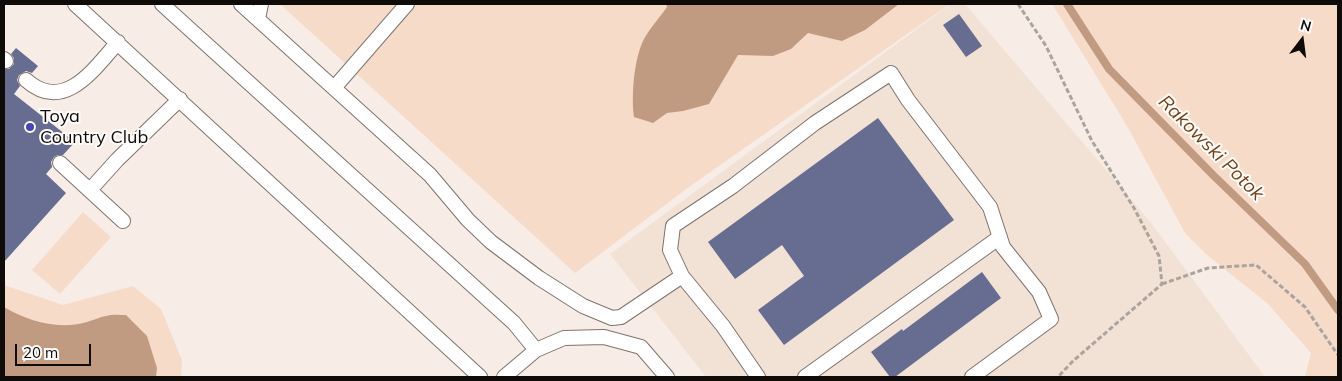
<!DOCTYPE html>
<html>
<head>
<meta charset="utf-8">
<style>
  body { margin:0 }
  #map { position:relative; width:1342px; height:381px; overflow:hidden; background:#f7ede6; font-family:Mulish,sans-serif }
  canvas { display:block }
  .frame { position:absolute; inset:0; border:5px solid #0f0b09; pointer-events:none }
  .north { position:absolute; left:1277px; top:15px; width:50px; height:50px; -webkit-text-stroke:4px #fefcfa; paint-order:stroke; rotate:15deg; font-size:14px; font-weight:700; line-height:20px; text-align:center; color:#0f0b09 }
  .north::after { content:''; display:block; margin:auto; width:18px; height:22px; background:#0f0b09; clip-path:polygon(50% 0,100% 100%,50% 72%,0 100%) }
  .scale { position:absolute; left:15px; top:344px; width:76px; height:22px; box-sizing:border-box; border:2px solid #0f0b09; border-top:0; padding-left:6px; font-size:15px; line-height:18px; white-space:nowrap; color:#0f0b09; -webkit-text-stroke:4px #fefcfa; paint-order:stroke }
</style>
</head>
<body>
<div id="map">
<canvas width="1342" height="381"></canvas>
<div class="frame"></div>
<div class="north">N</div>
<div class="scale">20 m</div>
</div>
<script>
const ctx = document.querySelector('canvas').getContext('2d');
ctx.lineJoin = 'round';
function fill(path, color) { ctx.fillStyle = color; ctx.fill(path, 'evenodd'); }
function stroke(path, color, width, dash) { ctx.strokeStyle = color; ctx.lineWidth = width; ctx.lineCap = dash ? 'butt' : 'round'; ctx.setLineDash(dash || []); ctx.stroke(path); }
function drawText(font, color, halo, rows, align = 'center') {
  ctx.font = font + ' Mulish,sans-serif'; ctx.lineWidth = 4; ctx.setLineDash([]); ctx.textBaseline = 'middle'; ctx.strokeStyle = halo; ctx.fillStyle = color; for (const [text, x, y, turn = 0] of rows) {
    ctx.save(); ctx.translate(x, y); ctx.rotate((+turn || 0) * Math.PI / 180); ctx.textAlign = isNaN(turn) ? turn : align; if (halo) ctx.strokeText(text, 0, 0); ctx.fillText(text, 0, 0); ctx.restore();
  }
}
fill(new Path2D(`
  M951 4H965L1152 224 1265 377H706L610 254Z`), '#f2e1d5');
fill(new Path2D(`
  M280 4H950L689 187 575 273Z
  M1052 4H1338V377H1305L1311 353 1268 304 1207 255 1185 233 1127 126Z
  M83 212 111 237 60 294 32 270Z
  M4 285 63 305 133 286 161 309 182 360 181 377H4Z`), '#f7dbc9');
fill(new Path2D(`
  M666 4H899L865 30 842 41 808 33 791 49 773 56 738 55 709 104 683 111 667 113 653 123 634 117C631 96 634 58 644 39 650 28 660 17 667 7Z
  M4 307C30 322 58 330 87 322 94 320 100 317 106 316 112 314 120 315 126 315L147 336 157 368 156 377H4Z`), '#c09b82');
stroke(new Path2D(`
  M1067 4 1109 69 1213 175 1305 264 1338 310`), '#c09b82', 8);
fill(new Path2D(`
  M959 14 982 46 966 57 943 25Z
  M16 48 38 66 32 73 26 71 19 75 17 80 20 86 14 94 75 142 63 155H58L54 157 51 162 52 167 46 174 66 193 4 262V69H9L14 64V58L11 54Z
  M878 118 954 220 784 345 758 310 804 276 782 245 735 279 708 242Z
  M982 272 1001 298 895 377H890L871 352 902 329 903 331Z`), '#676c91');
const lane = new Path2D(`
  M75 4 480 377
  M162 4 514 323 536 350
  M241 4 430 175 468 220 491 242 539 278 583 306 612 318 621 317 682 276
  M258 19 261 4
  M4 59 6 61
  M26 80C64 114 94 69 118 42
  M334 88 407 4
  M60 163 123 221
  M90 190 117 160 180 99
  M504 377 536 350 564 338 604 337 641 347 667 377
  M758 377 723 326 682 276 670 250 673 226 733 186 815 123 891 73 908 100 990 207 1003 247 1039 292 1051 319 972 377
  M805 377 1000 237`);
stroke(lane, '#7d746e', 16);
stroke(new Path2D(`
  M1018 4 1046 46 1092 141 1134 208 1159 256 1162 284 1073 361 1058 377
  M1162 284 1208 268 1256 265 1305 307 1338 355`), '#aba39e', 3, [5, 2.5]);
stroke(lane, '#fff', 14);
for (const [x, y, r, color] of [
  [30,127,5,"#4744b9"]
]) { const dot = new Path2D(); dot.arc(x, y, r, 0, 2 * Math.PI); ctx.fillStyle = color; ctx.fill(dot); stroke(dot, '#fefcfa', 2); }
drawText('18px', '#0f0b09', '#fefcfa', [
  ["Toya",40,117],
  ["Country Club",40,138]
], 'left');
drawText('italic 19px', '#724019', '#fefcfa', [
  ["Rakowski Potok",1211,148,45]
]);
</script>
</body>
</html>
